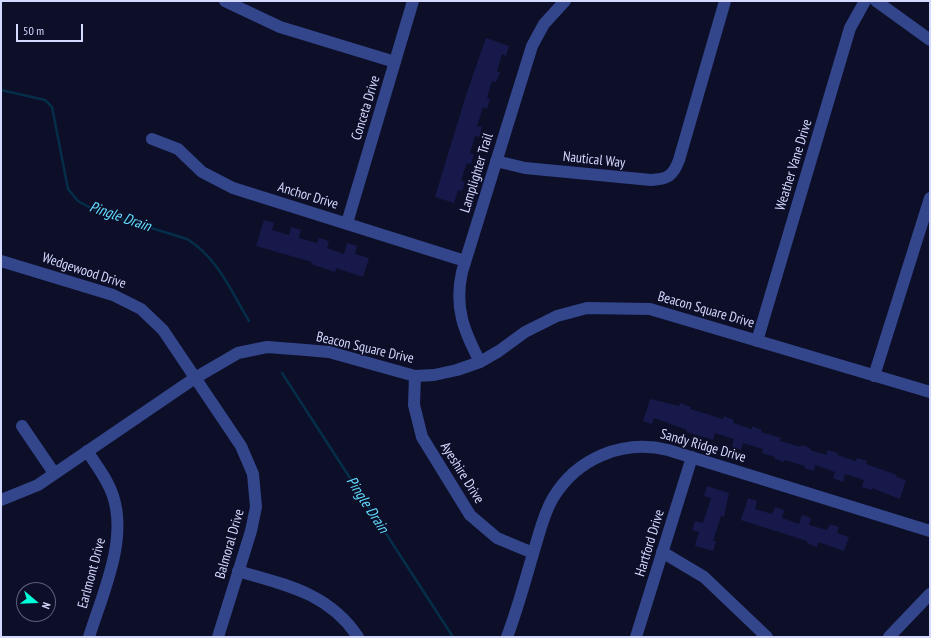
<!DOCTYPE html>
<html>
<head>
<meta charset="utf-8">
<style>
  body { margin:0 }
  #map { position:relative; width:931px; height:638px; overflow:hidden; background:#0d0f28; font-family:"PT Sans Narrow",sans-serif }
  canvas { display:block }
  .frame { position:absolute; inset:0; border:2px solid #d4d9ff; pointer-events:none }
  .north { position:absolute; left:16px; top:582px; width:40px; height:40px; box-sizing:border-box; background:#0d0f28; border:1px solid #5d607e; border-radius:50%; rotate:109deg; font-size:11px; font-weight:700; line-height:16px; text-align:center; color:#d4d9ff }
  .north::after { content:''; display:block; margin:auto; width:14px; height:18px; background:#00ffdb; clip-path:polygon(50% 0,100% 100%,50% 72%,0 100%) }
  .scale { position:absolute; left:16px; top:24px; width:67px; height:18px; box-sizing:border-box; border:2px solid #d4d9ff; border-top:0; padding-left:5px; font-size:12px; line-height:14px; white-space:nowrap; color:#d4d9ff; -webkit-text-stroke:3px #0d0f28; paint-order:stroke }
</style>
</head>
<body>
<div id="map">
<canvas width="931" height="638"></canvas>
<div class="frame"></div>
<div class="north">N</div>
<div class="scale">50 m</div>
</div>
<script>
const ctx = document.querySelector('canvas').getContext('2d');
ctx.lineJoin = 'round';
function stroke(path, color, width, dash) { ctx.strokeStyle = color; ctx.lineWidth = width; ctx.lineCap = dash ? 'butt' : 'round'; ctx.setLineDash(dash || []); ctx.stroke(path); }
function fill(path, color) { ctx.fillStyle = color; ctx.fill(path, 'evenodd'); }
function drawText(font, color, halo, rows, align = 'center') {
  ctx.font = font + ' "PT Sans Narrow",sans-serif'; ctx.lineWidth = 3; ctx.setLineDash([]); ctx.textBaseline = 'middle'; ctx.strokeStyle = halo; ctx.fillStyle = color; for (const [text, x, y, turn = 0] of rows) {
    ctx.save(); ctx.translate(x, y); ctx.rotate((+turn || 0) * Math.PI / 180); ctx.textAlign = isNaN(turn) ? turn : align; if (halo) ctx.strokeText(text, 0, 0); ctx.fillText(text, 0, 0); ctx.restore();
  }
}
stroke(new Path2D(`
  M1 90 45 100 52 107 68 189 78 201 96 211 187 239C218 258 231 291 249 321
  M282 373 453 637`), '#052e49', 2.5);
fill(new Path2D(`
  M486 38 509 46 506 56 502 54 497 72H500L496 82 492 81 487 98 490 99 487 109 483 107 477 126 482 127 479 137 475 136 470 153 474 154 471 164 467 163 461 180 465 182 462 191 458 190 454 203 435 197 467 92Z
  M264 220 274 223 272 230 289 235 291 227 301 230 299 238 317 243 319 238 329 241 327 248 344 254 347 243 357 246 355 254 369 258 363 277 336 268 335 272 311 264 312 262 256 246Z
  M650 399 679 406 680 403 691 407 690 409 710 415 723 419 724 416 734 420 733 423 752 429V426L762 430 761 432 781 438 780 441 801 447 802 445 810 448V450L826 455 828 450 838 453 837 455 856 461 857 458 867 461 866 464 897 475 896 477 906 480 900 499 872 488V490L862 487 864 480 845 474 843 482 833 478 835 472 815 465 814 471 804 468 805 466 785 460 784 462 775 459V457L762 453 763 449 743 443 741 450 732 447 734 439 715 433 713 440 687 432V430L654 418 652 424 643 421Z
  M707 486 729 493 724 517 721 516 713 541H716L713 551 695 546 699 532 692 530 695 521 703 523 711 498 704 496Z
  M748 498 757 501 755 509 772 514 775 507 784 510 782 518 799 524 802 515 811 518 809 525 827 530 830 524 839 527 837 533 849 537 844 551 818 542 817 547 807 543V541L741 520Z`), '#17194b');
stroke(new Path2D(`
  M225 1 280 27 395 62
  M876 1 930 40
  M152 139 178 149 202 172 233 188 465 261
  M496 161 525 168 651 180C668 179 673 176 679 160L725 1
  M347 223 413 1
  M1 261 113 295 141 309 163 330 241 446 253 474 256 507 251 531 218 637
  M757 341 850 28 865 1
  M480 362C464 331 454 308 462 272L532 46 544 24 565 1
  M415 376 414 405 422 437 470 515 497 538 533 553
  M874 376 930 198
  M22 426 54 473
  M87 451C97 466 108 480 113 496 128 540 102 595 89 637
  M1 500 38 485 195 378 238 353 267 347 306 350 329 352 415 376 434 375 457 370 480 362 499 351 525 332 557 316 587 308 650 309 930 392
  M662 552 704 577 767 637
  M238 571C286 585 329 593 358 637
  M507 637C518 608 526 577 535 547 540 531 544 513 553 498 577 458 623 439 668 450L930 531
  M636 637 692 457
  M889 637 930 594`), '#33458b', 12);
drawText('14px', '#d4d9ff', '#0d0f28', [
  ["Conceta Drive",366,108,-73],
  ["Nautical Way",594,160,6],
  ["Weather Vane Drive",794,165,-73],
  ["Lamplighter Trail",477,173,-73],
  ["Anchor Drive",308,196,17],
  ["Wedgewood Drive",84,271,18],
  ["Beacon Square Drive",706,310,16],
  ["Beacon Square Drive",365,348,13],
  ["Sandy Ridge Drive",703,446,16],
  ["Ayeshire Drive",462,473,58],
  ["Hartford Drive",650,543,-73],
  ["Balmoral Drive",230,544,-74],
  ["Earlmont Drive",92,573,-75]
]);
drawText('italic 15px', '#62dcff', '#0d0f28', [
  ["Pingle Drain",120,217,19],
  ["Pingle Drain",367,505,57]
]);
</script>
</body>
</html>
